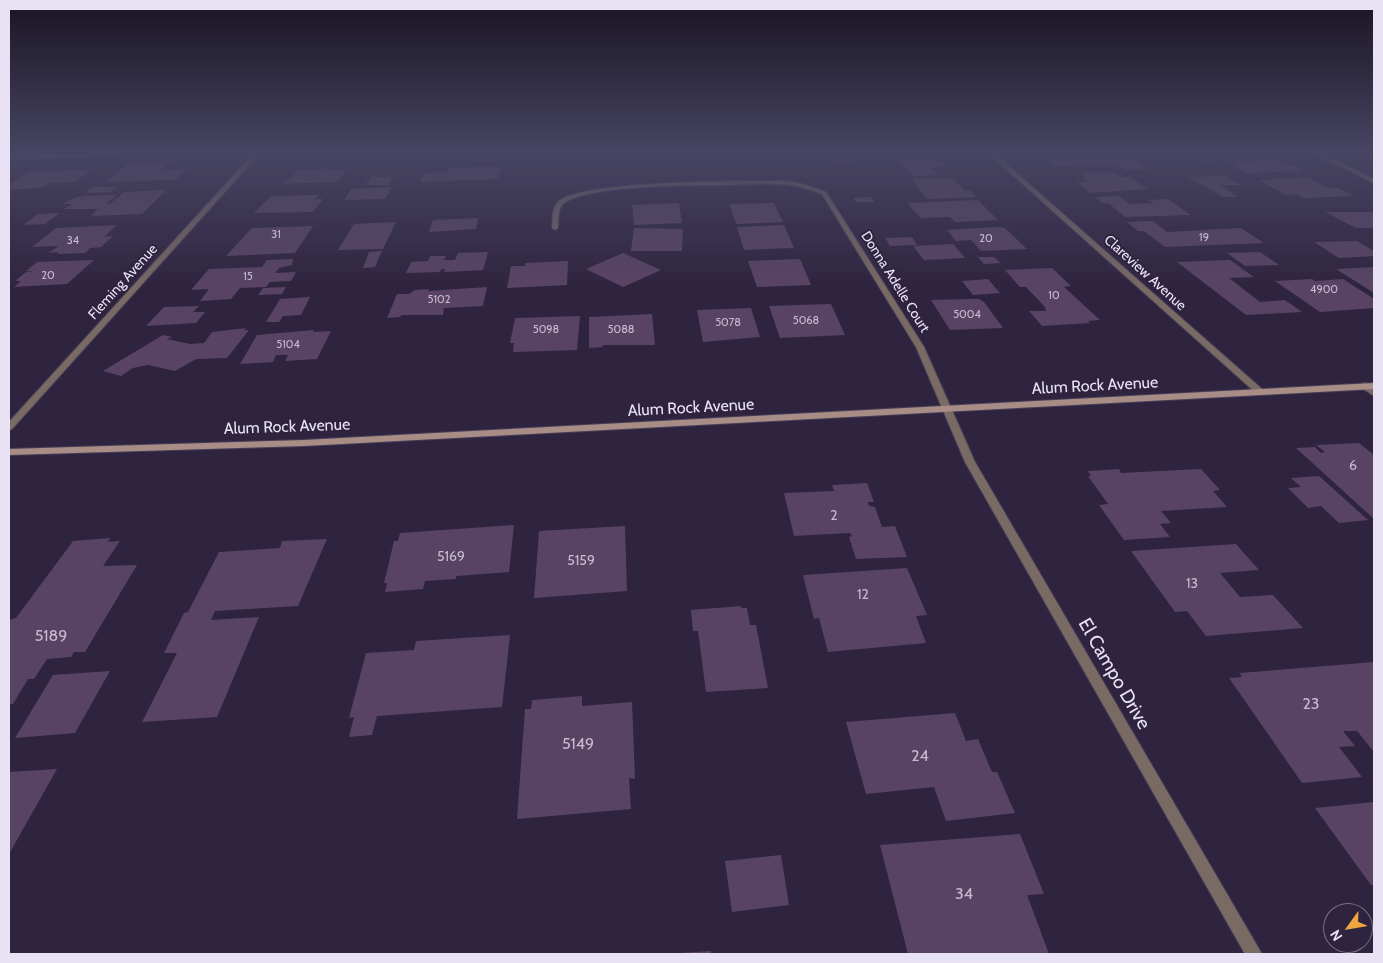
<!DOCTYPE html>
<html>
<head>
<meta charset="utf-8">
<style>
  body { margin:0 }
  #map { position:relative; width:1383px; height:963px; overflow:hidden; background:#2f243f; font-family:Cabin,sans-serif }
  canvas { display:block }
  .frame { position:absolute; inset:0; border:10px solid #e9e2f4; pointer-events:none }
  .north { position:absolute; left:1323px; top:903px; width:50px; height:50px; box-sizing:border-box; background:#2f243f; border:1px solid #797087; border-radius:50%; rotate:238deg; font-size:14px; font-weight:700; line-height:20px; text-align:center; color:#e9e2f4 }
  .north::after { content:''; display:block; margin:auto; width:18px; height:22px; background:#f0a63f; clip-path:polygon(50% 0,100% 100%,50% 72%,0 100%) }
</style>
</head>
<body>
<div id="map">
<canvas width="1383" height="963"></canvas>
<div class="frame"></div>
<div class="north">N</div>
</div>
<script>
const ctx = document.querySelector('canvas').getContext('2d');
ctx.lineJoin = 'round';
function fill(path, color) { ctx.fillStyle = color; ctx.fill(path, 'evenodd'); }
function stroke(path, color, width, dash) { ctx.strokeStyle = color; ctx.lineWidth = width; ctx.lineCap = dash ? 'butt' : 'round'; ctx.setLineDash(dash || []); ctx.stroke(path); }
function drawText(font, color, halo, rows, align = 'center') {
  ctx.font = font + ' Cabin,sans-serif'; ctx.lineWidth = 4; ctx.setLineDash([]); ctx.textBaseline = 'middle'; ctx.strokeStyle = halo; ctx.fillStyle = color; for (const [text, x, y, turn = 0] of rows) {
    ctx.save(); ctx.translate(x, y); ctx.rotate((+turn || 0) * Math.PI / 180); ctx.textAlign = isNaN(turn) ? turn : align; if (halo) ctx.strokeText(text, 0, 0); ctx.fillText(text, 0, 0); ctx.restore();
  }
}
fill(new Path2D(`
  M477 154H510L508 159 475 160Z
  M1045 154H1102L1109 159 1131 158 1148 169 1126 170 1116 163 1055 166 1045 158H1050Z
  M1193 154H1215L1223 160 1204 161Z
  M938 157 947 166 932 168 938 175 913 176 897 158Z
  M831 159H847L850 163H834Z
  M1255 159H1276L1304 171 1245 173 1231 165H1235L1230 162H1260Z
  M170 162 161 170 187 169 175 180 105 182 128 164Z
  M501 166 498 179 420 182 424 173 448 172 449 168Z
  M324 169 346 170 337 182 282 184 299 170Z
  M92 170 75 182 50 183 44 187 9 190V184L28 172Z
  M1106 172 1116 173 1121 177H1130L1148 189 1090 193 1077 182H1088L1082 177H1086L1081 173Z
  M1227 176 1241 185H1220L1238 197H1223L1188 177Z
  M371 177H394L389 185H365Z
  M1308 177 1329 188H1338L1354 196 1304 198 1298 194 1286 195 1259 180Z
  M953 178 965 191 970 190 976 197 927 199 911 179Z
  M93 187H117L111 192 85 193Z
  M392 187 385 199 344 200 351 189Z
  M166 190 142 214 91 216 98 209H64L72 204H63L68 200 82 196 117 195 106 204H110L124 192Z
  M319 195 315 199H323L313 212 254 213 271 196Z
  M1119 196 1130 204 1153 203 1148 200 1168 199 1191 215 1125 217 1108 203H1103L1095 197Z
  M872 197 874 202H856L853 198Z
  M978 200 998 220 955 222 950 217 921 218 907 203Z
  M679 203 682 223 634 225 632 205Z
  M774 203 783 222 736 224 729 204Z
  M1325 212H1374V228H1356Z
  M60 213 45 224 23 225 38 214Z
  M478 218 476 229 429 232 433 220Z
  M1153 221 1167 232 1241 228 1264 243 1165 247 1144 231H1138L1127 222Z
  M396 222 383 249 338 250 354 224Z
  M117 225 104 237 113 236 101 247 90 248 85 253 57 254 59 252 48 253 59 246 32 247 56 228Z
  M784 225 794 248 744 250 737 227Z
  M313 226 295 253 226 256 252 228Z
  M998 227 1005 228 1027 249 981 251 971 240 956 241 947 230Z
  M634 228 683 229 682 251H631Z
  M912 237 917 245 890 246 885 238Z
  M1357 241 1374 251V256L1339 258 1314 242Z
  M953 244 965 258 924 260 913 246Z
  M382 251 375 267 363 268 369 252Z
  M488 252 483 270 444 272 445 269H441L440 272 406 273 411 262 428 261 430 256H446L444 260H455L458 253Z
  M1260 252 1279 265 1245 266 1227 253Z
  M623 253 661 270 623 287 586 269Z
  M978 257H994L1001 263 984 264Z
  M293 259 292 265 279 268 275 273 296 272 291 281 270 282 266 287 240 288 231 299 200 301 209 289 191 290 209 269 262 267 267 260Z
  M800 259 811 285 757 287 748 261Z
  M94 260 67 284 14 287 21 281H15L26 272 33 271H26L37 262Z
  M1230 260 1254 277 1229 278 1260 302 1285 300 1302 312 1246 315 1177 262Z
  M568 261 567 285 507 288 511 266H525V263Z
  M1374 267V293L1336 269Z
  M1052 268 1071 286 1064 287 1100 320 1088 321 1090 323 1042 326 1029 311H1046L1045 307 1026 287H1020L1005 270Z
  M988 279 1000 293 973 295 962 281Z
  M1312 279 1315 281 1343 279 1374 299V308L1320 312 1275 281Z
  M286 287 282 294 258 295 263 288Z
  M487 287 483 306 444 308 443 315H401L400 317 387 318 397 294H409L415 290 429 289 428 291Z
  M310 297 301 315 283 316 279 322H266L280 299Z
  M970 299H979L984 302 1003 328 950 330 931 300Z
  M831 304 845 335 780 338 769 306Z
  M199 306 193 312H205L196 323 146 326 164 307Z
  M751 308 760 337 703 342 697 310Z
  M652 314 655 345H603V347L589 348V317Z
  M580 316 577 350 513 352 514 343H510L515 318Z
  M246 328 244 330H249L227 358 196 359 175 371 148 365 133 368 121 376 103 371 163 335 172 337 167 339 190 344 204 343 212 332Z
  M314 330 313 332 331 331 317 359 285 361 288 355H276L273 362 240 364 257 335Z
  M1359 443 1374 455V519L1296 448 1315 447 1321 453 1325 452 1316 445Z
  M1119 469 1121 473 1201 469 1220 490 1213 491 1227 507 1161 511 1171 523 1160 524 1170 537 1124 540 1099 505 1108 504 1088 476H1091L1088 471Z
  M1319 476 1368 520 1339 523 1321 506 1308 508 1288 488 1301 487 1291 478Z
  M867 483 874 502H868L869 506 875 507 882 527 895 526 907 557 856 559 849 537 852 536 850 533 794 536 784 493 834 491 832 485Z
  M514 525 509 572 456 576V579L425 581 423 589 385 592 387 583H384L394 541H398L400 533Z
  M625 526 627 591 534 598 539 531Z
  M110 538 108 542 120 541 103 566 137 565 85 652H74L71 657 47 659 34 679H28L13 704H9V620L16 618 73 541Z
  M327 539 298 606 215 611 211 620 259 617 217 717 142 722 177 653H164L184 613 188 612 219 552 280 548 282 541Z
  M1236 544 1259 570 1220 573 1240 597 1273 595 1303 628 1206 636 1187 611 1175 612 1131 551Z
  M907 568 927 615 916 616 926 643 828 652 819 618 814 619 803 575Z
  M741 606V608H747L750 625H756L768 688 706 692 698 631H693L691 610Z
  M510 635 502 707 377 716 372 735 349 737 354 717 349 718 366 653 414 650 416 641Z
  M1374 662V752L1357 731H1343L1355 746 1339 747 1362 777 1302 783 1229 678 1242 677 1240 673Z
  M110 671 75 733 15 738 53 675Z
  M582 696V706L632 702 635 779 629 778 631 809 517 819 525 709H531L532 700Z
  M955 713 966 741 978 739 992 772H997L1015 813 946 821 934 787 866 794 846 722Z
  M57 769 9 854V772Z
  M1374 802V885H1371L1315 808Z
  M1020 834 1044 894 1027 895 1049 954H908L880 845Z
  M781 855 789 905 732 912 725 861Z
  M711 951V954H680L679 953Z`), '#594364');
const minor = new Path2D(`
  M58 154H119L116 156 9 159V155Z
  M989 154H995L1262 389 1263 391 1262 393H1256Z
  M1316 154H1323L1374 179V183Z
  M786 181 803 184 826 192 924 347 975 462 1262 954H1245L965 462 916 347 822 194C811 190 800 186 789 185 769 183 747 184 727 185 693 185 590 185 564 203 557 208 559 220 558 228L555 230 552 228C553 220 551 209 558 202 579 180 749 181 786 181Z
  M1365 383 1374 389V396L1362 388 1361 386 1362 384Z`);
const tertiary = new Path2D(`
  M253 154H259L12 429 9 430V422Z`);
const secondary = new Path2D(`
  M1374 383V389L304 446 9 455V449L304 440Z`);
stroke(minor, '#493f58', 2);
stroke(tertiary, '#493f58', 2);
stroke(secondary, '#493f58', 2);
fill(minor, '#7a6a64');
fill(tertiary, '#7a6a64');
fill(secondary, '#a78d85');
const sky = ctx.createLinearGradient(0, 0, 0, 289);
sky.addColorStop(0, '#1a1423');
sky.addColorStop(0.53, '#474563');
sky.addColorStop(1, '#47456300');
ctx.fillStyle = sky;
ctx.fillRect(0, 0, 1383, 289);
drawText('11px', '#c5bad0', null, [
  ["31",276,235],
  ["19",1204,238],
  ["20",986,239],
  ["34",73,241],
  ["20",48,276],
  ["15",248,277],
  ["4900",1324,290],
  ["10",1054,296],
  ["5102",439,300],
  ["5004",967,315],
  ["5068",806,321],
  ["5078",728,323],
  ["5098",546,330],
  ["5088",621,330],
  ["5104",288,345]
]);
drawText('14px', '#e9e2f4', '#2f243f', [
  ["Clareview Avenue",1145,273,42],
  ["Fleming Avenue",123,282,-48],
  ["Donna Adelle Court",895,282,58]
]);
drawText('14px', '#c5bad0', null, [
  ["6",1353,466],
  ["2",834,516],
  ["5169",451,557],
  ["5159",581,561],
  ["13",1192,584],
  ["12",863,595]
]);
drawText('16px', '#e9e2f4', '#2f243f', [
  ["Alum Rock Avenue",1095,386,-3],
  ["Alum Rock Avenue",691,408,-3],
  ["Alum Rock Avenue",287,427,-2]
]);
drawText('16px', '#c5bad0', null, [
  ["5189",51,636],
  ["23",1311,704],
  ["5149",578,744],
  ["24",920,756],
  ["34",964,894]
]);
drawText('19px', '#e9e2f4', '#2f243f', [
  ["El Campo Drive",1114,674,60]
]);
</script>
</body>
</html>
